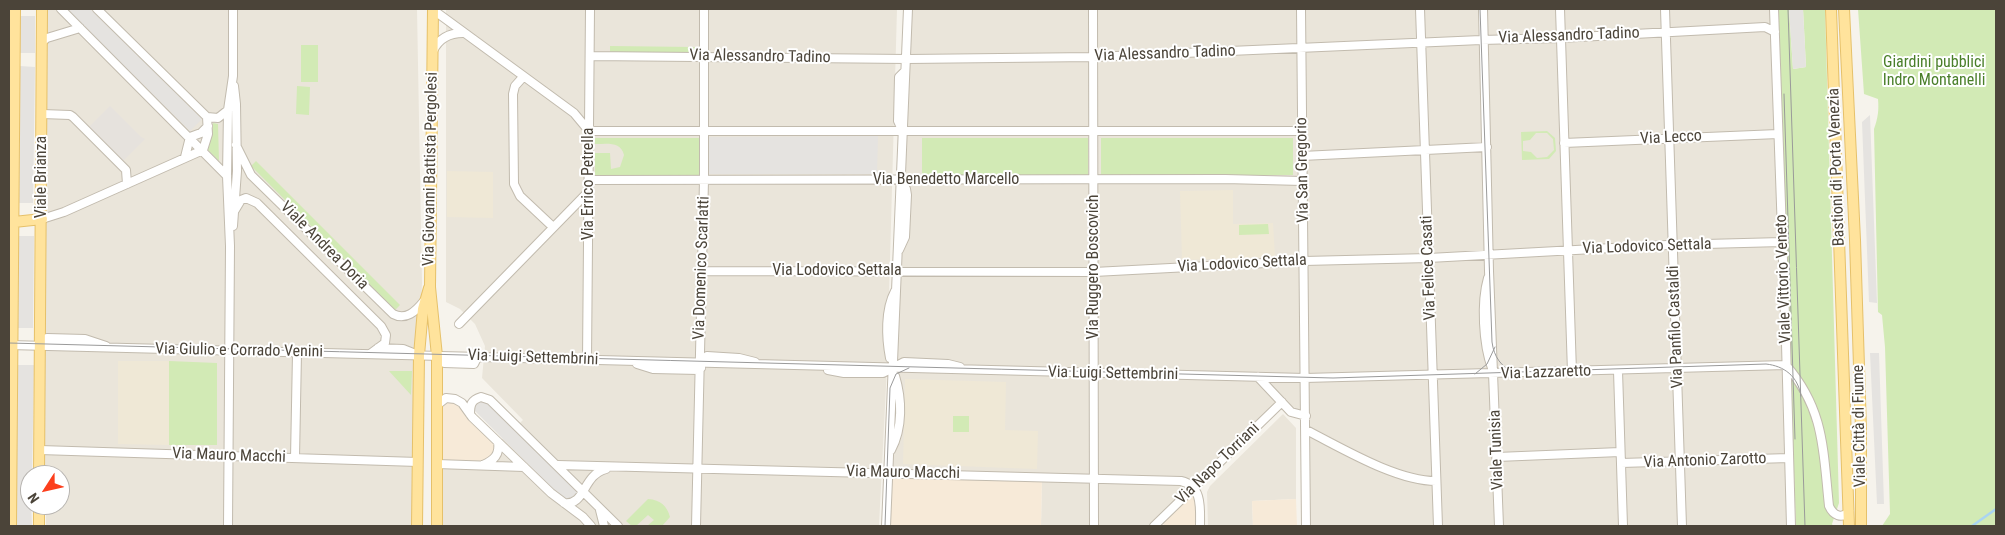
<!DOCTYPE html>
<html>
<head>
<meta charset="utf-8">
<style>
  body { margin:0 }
  #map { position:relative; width:2005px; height:535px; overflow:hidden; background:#f6f3ec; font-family:"Roboto Condensed",sans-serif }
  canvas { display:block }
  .frame { position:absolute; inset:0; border:10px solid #4b4439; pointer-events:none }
  .north { position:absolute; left:20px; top:465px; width:50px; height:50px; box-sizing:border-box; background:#fff; border:1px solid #b7b4b0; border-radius:50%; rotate:235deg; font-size:14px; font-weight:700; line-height:20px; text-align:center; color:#4b4439 }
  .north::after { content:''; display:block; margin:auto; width:18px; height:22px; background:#fc3f1d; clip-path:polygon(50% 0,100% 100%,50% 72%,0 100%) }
</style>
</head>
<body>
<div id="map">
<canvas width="2005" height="535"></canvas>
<div class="frame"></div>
<div class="north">N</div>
</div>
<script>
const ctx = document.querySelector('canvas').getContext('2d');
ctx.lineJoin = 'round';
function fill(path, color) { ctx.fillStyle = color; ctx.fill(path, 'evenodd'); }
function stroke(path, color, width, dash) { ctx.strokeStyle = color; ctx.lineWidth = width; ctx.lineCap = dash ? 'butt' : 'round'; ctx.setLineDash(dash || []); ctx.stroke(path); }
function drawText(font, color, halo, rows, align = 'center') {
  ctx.font = font + ' "Roboto Condensed",sans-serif'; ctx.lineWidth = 4; ctx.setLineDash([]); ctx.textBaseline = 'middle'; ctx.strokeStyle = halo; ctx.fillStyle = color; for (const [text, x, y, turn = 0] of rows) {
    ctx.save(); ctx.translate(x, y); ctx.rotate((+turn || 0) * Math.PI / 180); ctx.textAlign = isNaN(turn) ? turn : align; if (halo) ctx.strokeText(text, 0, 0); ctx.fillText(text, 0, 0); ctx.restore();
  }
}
fill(new Path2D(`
  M44 9H417L422 283 412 526H46V505H60V475H45Z
  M446 9H897L887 367 879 526H438L439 465 499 442 523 420 482 378 485 346 475 324 460 309 446 302Z
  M910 9H1301L1305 378 894 368Z
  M1302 9H1773L1790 526H1500L1494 374 1306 378Z
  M894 369 1305 379V415L1294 414 1282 402 1152 526H1041L1042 477 889 472Z
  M1493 375 1498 526H1306V379Z
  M1283 414 1296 428V499L1252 501 1253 526H1208L1207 492 1210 486Z`), '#eae5da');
fill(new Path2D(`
  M445 400 457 401 498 443 499 450 482 465 439 463V405Z
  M889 474 1042 477 1041 526H887Z
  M1193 489 1199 502V526H1165L1160 521Z
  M1296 499 1297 526H1253L1252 501Z`), '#f7ead8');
fill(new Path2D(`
  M110 106 141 137 145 139 121 163 87 129Z`), '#e6e2dd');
fill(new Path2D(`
  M447 171 493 172V218L447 217Z
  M1233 190V224L1273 223 1275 257 1182 260 1180 191Z
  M118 361H169V445L118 444Z
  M905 379 1006 382 1005 430 1038 431 1037 469 903 464Z`), '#efe8d6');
fill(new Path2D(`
  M1777 9H1789L1793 69 1806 67 1803 9H1825L1839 503 1832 524 1833 526H1796Z
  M1858 9H1996V526H1882L1890 514 1885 347 1882 315 1878 312 1874 129C1878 118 1879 110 1878 99L1864 94Z
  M301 45H318V82H301Z
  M610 46 695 47 694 54H615L610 52Z
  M297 86 310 87 309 115 296 114Z
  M213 123 218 124 219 161 206 148 212 134Z
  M1547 131 1555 138 1556 151 1549 159 1522 160 1521 132ZM1536 133H1547L1553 139 1554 150 1547 157 1537 158 1531 152 1523 151V141L1530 140Z
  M595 138H699V175H595V153H610L611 169 620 167 624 155C621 141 607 144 595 144Z
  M922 138H1088V175H922Z
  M1101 138H1293V175H1101Z
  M256 161 400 305 395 310 251 166Z
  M1268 224 1269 234 1239 235V225Z
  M169 361 217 363V445H169Z
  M389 371H412L411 395Z
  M953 416H969V432H953Z
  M648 499C661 500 667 506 670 517L662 526H647L654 520 648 515 636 526H632L626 521Z`), '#d2eab5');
fill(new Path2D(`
  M66 9H90L202 119 190 131Z
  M1789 9H1803L1806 67 1793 69Z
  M20 16H35V53H20Z
  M20 66 35 67 33 203H19Z
  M1870 115 1877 303 1869 302 1862 122Z
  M878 136 877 174H708V137Z
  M19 236H34L33 328H18Z
  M1870 353H1879L1884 504H1877Z
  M17 365H34L32 475H30L32 526H16Z
  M481 399 487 401 578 490V495L574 499 567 500 558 494 475 411 474 408 475 402Z`), '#e5e3e0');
stroke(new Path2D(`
  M1972 526 1996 509`), '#a9d4f2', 2.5);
const minor = new Path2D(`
  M61 9 227 176
  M97 9 207 117 218 118 228 110
  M432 9 574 113 589 131
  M1093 9 1094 526
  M1301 9 1306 526
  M1420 9 1438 526
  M1483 9 1489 271 1499 526
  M1560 9 1572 372
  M1665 9 1682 526
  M1774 9 1786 344 1791 526
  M42 42 47 38 80 28
  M433 51C439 38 449 33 463 33
  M590 56 908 59 1093 57 1481 40 1560 38 1765 27 1775 32
  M523 77 515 86 513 94 514 184 520 196 553 227
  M42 114 70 115 73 117 126 170 127 184
  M902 130 898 121 899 77 905 71
  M589 131H1302
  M190 137 201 133 208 126
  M1564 143 1778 134
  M236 145 251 175 393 314C406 321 416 311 424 301
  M203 150 208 134 207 117
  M1302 156 1487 147
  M185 157 190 137
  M589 180 1225 179 1302 181
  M235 210 241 200 246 198 257 203 381 326 386 335 385 343 370 354
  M42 219 64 212 203 150
  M233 226 237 171 236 104 234 86
  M899 250 905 237 907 195 906 189 901 180
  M702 271 1094 272 1304 261 1429 258 1667 245 1782 242
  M1488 278C1481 302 1483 344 1492 368
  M459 324 589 191
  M9 345 1305 378 1786 365
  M40 346 47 338 85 339 106 346
  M378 348 403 349 413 353
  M437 356 444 363 474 364 478 356
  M890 358C886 337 885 310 895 291
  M587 360 590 9
  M699 363 707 356 739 358 755 362
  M637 364 653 369 699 370 701 368
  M1786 365C1825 410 1823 451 1829 506 1833 515 1842 520 1849 511
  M828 370 844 373H883L904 362 948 364 960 367
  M1618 371 1623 526
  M1258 377 1291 412 1306 416
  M437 405 446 398 455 399 462 403 472 417 524 467 551 493 583 517 591 526
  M470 414C470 405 471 400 481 397L490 400 618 526
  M1306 430C1342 448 1396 481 1436 481
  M40 450 418 462
  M891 450C903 428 902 399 895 376
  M1497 457 1620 452
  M295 458 297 353
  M1621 463 1789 458
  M437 464 524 467
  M483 465C494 460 500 455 498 442
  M558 465 1181 481C1203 486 1200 509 1200 526
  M564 503C586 506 582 475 606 469
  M600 510 604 526
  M228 526 230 246 227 176 228 110 233 76V9
  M696 526 704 180V9
  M886 526 908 9
  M1154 526 1282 402`);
const major = new Path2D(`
  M433 9 430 287 437 356V526
  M1831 9 1849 526
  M1844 9 1855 240 1861 430V526
  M14 222 42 219
  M39 475 42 9
  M11 526 15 9
  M39 526V505
  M417 526 419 355 423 309 429 288`);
stroke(minor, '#c2bbae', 10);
stroke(major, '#e6c16a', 12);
stroke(minor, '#fff', 8);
stroke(major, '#ffe39c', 10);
stroke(new Path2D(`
  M1480 9 1492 342C1494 357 1501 367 1515 373
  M1788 9 1805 526
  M1784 94 1795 439
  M9 343 1333 378 1766 364C1784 366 1798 376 1801 396
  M1475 374 1487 364 1495 347
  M885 526 890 388 896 374 909 368`), '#9a9a9a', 1);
drawText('16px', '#4b4439', '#fff', [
  ["Via Alessandro Tadino",1569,36,-2],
  ["Via Alessandro Tadino",1165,54,-2],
  ["Via Alessandro Tadino",760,57,1],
  ["Via Lecco",1671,138,-3],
  ["Bastioni di Porta Venezia",1837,167,-92],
  ["Via Giovanni Battista Pergolesi",431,169,-89],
  ["Via San Gregorio",1303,170,-91],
  ["Viale Brianza",42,177,-90],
  ["Via Benedetto Marcello",946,180],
  ["Via Errico Petrella",589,184,-90],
  ["Viale Andrea Doria",324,246,45],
  ["Via Lodovico Settala",1647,247,-2],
  ["Via Lodovico Settala",1242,264,-3],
  ["Via Ruggero Boscovich",1094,267,-90],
  ["Via Domenico Scarlatti",702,268,-88],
  ["Via Felice Casati",1429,268,-92],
  ["Via Lodovico Settala",837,271],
  ["Viale Vittorio Veneto",1784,279,-92],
  ["Via Panfilo Castaldi",1676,327,-92],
  ["Via Giulio e Corrado Venini",239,351,1],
  ["Via Luigi Settembrini",533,358,2],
  ["Via Lazzaretto",1546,373,-2],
  ["Via Luigi Settembrini",1113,374,1],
  ["Viale Città di Fiume",1860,426,-91],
  ["Viale Tunisia",1497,450,-92],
  ["Via Mauro Macchi",229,456,2],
  ["Via Antonio Zarotto",1705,461,-2],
  ["Via Napo Torriani",1218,464,-44],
  ["Via Mauro Macchi",903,473,1]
]);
drawText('16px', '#4a7f2a', '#fff', [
  ["Giardini pubblici",1934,63],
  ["Indro Montanelli",1934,81]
]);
</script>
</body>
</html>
